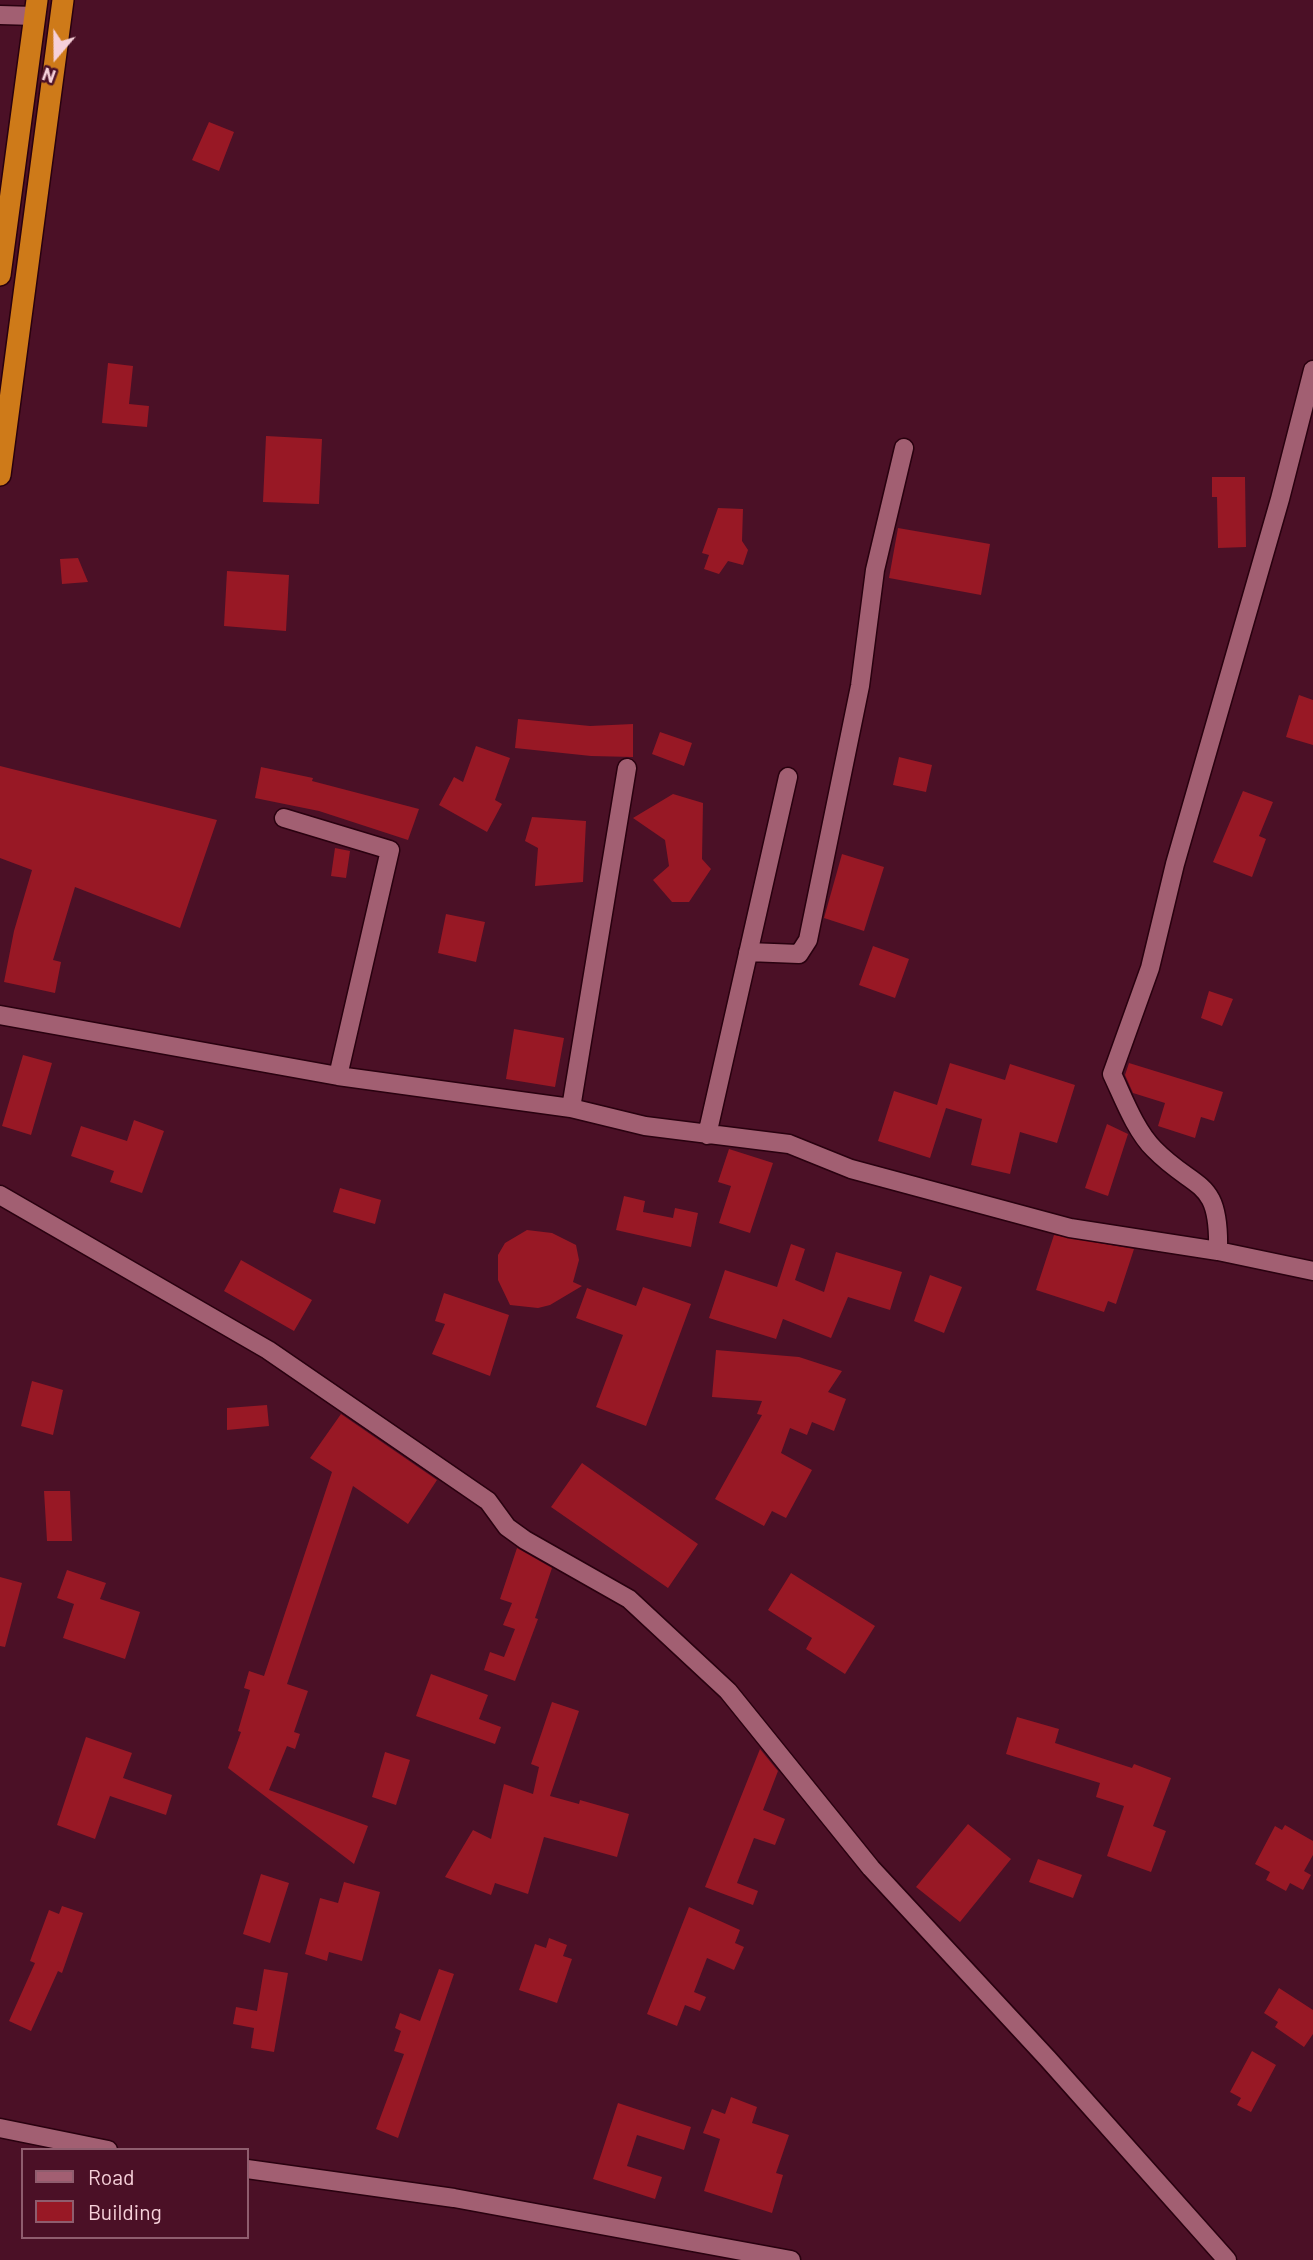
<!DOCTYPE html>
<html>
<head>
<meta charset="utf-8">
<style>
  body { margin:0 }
  #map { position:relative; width:1313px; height:2260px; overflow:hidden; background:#4b1026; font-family:Barlow,sans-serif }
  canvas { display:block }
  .legend { position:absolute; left:21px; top:2148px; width:228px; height:91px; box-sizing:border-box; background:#4b1026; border:2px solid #8f5d6e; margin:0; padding:9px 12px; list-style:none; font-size:21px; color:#f6d0d9 }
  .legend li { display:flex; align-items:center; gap:14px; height:35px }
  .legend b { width:35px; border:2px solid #8f5d6e }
  .north { position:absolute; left:21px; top:21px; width:70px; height:70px; -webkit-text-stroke:5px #4b1026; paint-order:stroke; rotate:200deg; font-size:19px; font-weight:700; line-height:28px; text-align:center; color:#f6d0d9 }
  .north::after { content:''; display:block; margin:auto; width:24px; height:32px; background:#f6d0d9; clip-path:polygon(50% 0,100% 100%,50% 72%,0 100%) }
</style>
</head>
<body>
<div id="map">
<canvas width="1313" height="2260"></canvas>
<ul class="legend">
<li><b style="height:9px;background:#a25f72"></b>Road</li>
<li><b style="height:19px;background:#981825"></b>Building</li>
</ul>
<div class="north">N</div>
</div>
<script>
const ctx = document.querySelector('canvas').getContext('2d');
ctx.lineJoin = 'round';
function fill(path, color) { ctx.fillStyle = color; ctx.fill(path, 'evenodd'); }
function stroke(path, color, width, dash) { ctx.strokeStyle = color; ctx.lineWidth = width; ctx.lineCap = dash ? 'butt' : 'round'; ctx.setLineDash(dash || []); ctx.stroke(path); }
fill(new Path2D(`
  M209 122 234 132 219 171 192 160Z
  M108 363 133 366 129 404 149 406 147 427 102 423Z
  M266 436 322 439 319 504 263 502Z
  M1212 477H1245L1246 547 1218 548 1217 497H1212Z
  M718 508 743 509 742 541 748 550 743 565 728 561 719 574 704 569 709 555 702 553Z
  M898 528 990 544 981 595 889 578Z
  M78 558 88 582 62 584 60 559Z
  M227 571 289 575 286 631 224 626Z
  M1299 695 1313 700V745L1286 737Z
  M518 719 590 726 633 724V757L591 756 515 748Z
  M660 732 692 743 684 766 652 754Z
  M476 746 510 758 495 800 502 804 487 832 439 805 454 777 463 782Z
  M899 757 932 765 926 792 893 785Z
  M0 766 217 820 180 928 75 887 53 960 61 962 55 993 4 982 14 931 32 870 0 858Z
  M261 767 313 778 312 781 419 809 408 840 319 811 255 798Z
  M1243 791 1273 802 1259 836 1266 839 1252 877 1213 862Z
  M673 794 703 803 702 859 711 869 689 902H672L653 880 669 866 665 840 633 818Z
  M532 817 586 821 583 882 535 886 538 848 525 841Z
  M335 848 350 851 346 878 331 876Z
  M842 854 884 867 864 931 824 918Z
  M446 914 485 922 476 962 438 953Z
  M873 946 909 959 895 998 859 985Z
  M1209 991 1233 999 1222 1026 1201 1018Z
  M514 1029 564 1038 555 1087 506 1079Z
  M23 1055 52 1063 31 1135 2 1126Z
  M950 1063 1005 1080 1010 1064 1075 1085 1057 1143 1020 1132 1010 1174 971 1165 982 1119 946 1108 930 1158 878 1141 894 1091 937 1105Z
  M1129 1063 1223 1092 1214 1121 1201 1117 1195 1138 1158 1126 1165 1103 1133 1093 1125 1075Z
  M134 1120 164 1131 142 1193 110 1182 114 1171 71 1156 81 1126 127 1141Z
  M1107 1124 1128 1134 1108 1196 1085 1188Z
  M729 1149 773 1163 750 1233 719 1223 731 1186 718 1182Z
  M340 1188 381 1200 375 1224 333 1212Z
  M624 1196 645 1201 643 1212 673 1218 675 1208 698 1213 691 1247 616 1230Z
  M527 1230 552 1233 576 1245 579 1260 573 1282 582 1286 550 1305 538 1308 510 1305 498 1280V1255L505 1243Z
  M1054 1235 1134 1249 1116 1304 1108 1301 1104 1312 1036 1290Z
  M791 1244 805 1249 795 1280 824 1292 836 1252 902 1272 890 1310 848 1297 831 1338 783 1319 776 1339 709 1318 725 1270 777 1287Z
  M241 1260 312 1300 294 1331 224 1291Z
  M930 1275 962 1287 944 1333 914 1321Z
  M643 1287 691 1304 646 1426 596 1407 623 1335 576 1318 587 1288 636 1306Z
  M444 1293 509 1315 490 1376 432 1354 445 1324 435 1321Z
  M716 1350 799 1357 842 1371 828 1392 846 1399 834 1431 812 1422 807 1435 790 1428 781 1453 812 1470 786 1518 772 1511 764 1526 715 1499 762 1415 757 1414 762 1401 712 1397Z
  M32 1381 63 1390 53 1435 21 1426Z
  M267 1405 269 1426 227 1430V1408Z
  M341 1414 437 1480 408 1524 353 1486 287 1684 308 1691 294 1732 300 1734 295 1749 287 1746 269 1790 368 1826 354 1864 228 1768 241 1732 238 1731 250 1690 244 1688 249 1671 264 1676 332 1472 310 1458Z
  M582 1463 698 1544 668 1588 551 1507Z
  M44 1491H70L72 1541H47Z
  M517 1548 552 1568 535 1618 538 1619 515 1681 484 1670 490 1652 504 1657 515 1629 503 1625 512 1603 500 1599Z
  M67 1570 106 1583 100 1599 140 1612 125 1659 63 1638 74 1604 57 1598Z
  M791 1573 875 1626 845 1674 806 1649 812 1638 768 1610Z
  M0 1577 22 1583 5 1647 0 1646Z
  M431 1674 488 1695 479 1719 501 1727 495 1744 416 1716Z
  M552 1702 579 1711 550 1796 579 1804 580 1800 629 1814 617 1857 544 1837 528 1894 495 1883 491 1895 445 1877 473 1830 491 1839 504 1784 533 1794 539 1767 531 1764Z
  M1017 1717 1059 1729 1055 1743 1132 1768 1134 1764 1171 1778 1153 1826 1166 1831 1151 1872 1107 1856 1124 1806 1096 1797 1100 1783 1006 1754Z
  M86 1737 132 1753 123 1778 172 1795 166 1815 110 1796 95 1839 57 1825Z
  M760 1749 778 1771 763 1810 785 1819 775 1845 754 1838 737 1883 758 1891 753 1905 705 1887Z
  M385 1752 410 1760 396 1805 372 1797Z
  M968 1824 1011 1859 960 1922 916 1887Z
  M1285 1825 1313 1841V1855L1304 1871 1311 1875 1303 1890 1290 1883 1286 1891 1266 1880 1270 1872 1255 1864 1275 1826 1282 1830Z
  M1038 1859 1082 1875 1073 1898 1029 1882Z
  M261 1874 289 1883 270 1943 243 1934Z
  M344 1882 380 1892 362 1961 329 1952 327 1961 305 1954 320 1898 338 1903Z
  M62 1906 83 1913 62 1973 58 1971 31 2031 9 2021 35 1963 30 1961 49 1910 59 1914Z
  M689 1907 740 1930 735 1943 744 1947 734 1970 707 1958 694 1992 706 1997 700 2011 685 2005 677 2026 647 2014Z
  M549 1938 567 1945 563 1956 572 1959 557 2003 519 1990 535 1944 546 1948Z
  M264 1969 288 1973 274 2052 251 2048 254 2028 233 2024 236 2007 257 2011Z
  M439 1969 454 1974 398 2138 376 2129 404 2054 394 2051 401 2031 395 2028 400 2013 420 2021Z
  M1279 1988 1313 2010V2034L1304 2047 1275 2027 1278 2022 1264 2013Z
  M1252 2051 1276 2065 1251 2112 1237 2105 1241 2098 1230 2092Z
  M731 2097 757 2107 752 2123 789 2135 776 2173 783 2175 772 2213 704 2191 720 2139 703 2133 712 2109 725 2114Z
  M618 2103 691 2127 684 2150 637 2135 627 2166 662 2177 655 2199 593 2179Z`), '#981825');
const minor = new Path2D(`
  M0 15 35 16
  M284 818 390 850 338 1076
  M748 952 799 954 808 940 860 686 875 570 904 448
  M0 1015 338 1076 571 1108 645 1126 789 1144 851 1169 1070 1228 1218 1251 1313 1271
  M571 1108 627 768
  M707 1135 788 777
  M0 1195 268 1350 488 1501 507 1527 525 1540 629 1599 728 1691 871 1868 1048 2059 1227 2260
  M1218 1251C1220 1177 1196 1192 1154 1149 1135 1130 1123 1097 1112 1074L1150 968 1175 864 1280 499 1313 370
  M0 2128 108 2150
  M247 2169 454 2198 791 2260`);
const highway = new Path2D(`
  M0 275 37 0
  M0 475 63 0`);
stroke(minor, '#29010f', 21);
stroke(highway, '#29010f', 24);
stroke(minor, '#a25f72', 18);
stroke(highway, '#ce7a19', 21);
</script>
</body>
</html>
